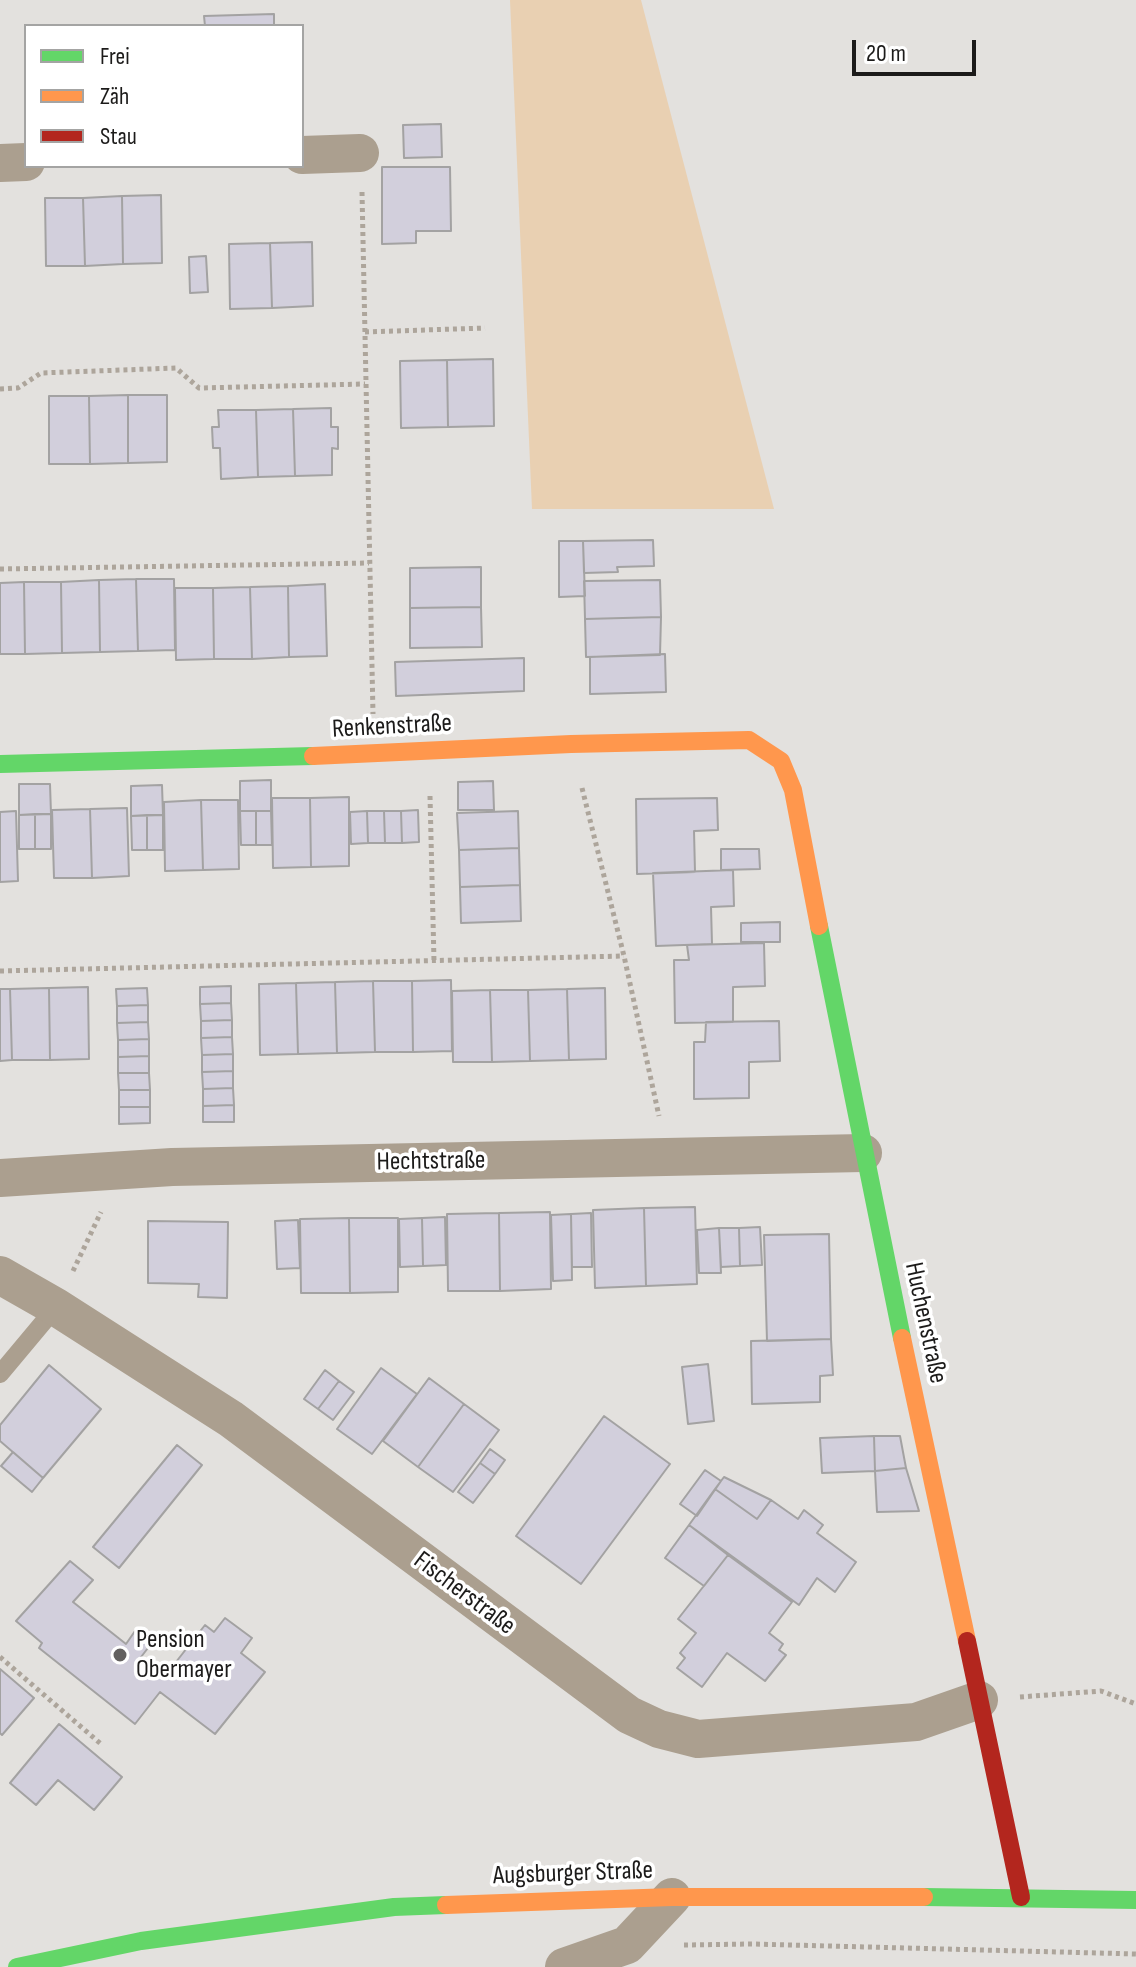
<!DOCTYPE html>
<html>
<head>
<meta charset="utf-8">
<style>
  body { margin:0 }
  #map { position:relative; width:1136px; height:1967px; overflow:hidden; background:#e3e1de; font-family:"Sofia Sans Condensed",sans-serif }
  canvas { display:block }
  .legend { position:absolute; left:24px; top:24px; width:280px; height:144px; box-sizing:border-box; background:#fff; border:2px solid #a4a4a3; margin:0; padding:10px 14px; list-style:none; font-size:24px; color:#1c1b1a }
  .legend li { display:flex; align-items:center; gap:16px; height:40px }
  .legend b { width:40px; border:2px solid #a4a4a3 }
  .scale { position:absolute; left:852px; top:40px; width:124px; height:36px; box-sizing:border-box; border:4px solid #1c1b1a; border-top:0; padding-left:10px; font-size:24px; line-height:28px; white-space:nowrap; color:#1c1b1a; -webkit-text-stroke:6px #fff; paint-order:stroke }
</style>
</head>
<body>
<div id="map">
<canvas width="1136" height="1967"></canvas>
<ul class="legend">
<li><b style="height:10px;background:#63d668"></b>Frei</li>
<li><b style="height:10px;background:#ff974d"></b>Zäh</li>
<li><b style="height:10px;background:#b3261e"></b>Stau</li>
</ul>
<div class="scale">20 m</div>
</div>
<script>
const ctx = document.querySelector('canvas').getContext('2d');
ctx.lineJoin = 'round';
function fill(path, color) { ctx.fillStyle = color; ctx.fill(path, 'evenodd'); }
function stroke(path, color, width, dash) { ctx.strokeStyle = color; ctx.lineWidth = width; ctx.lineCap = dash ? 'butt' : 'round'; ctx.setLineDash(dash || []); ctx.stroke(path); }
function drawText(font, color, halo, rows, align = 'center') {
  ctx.font = font + ' "Sofia Sans Condensed",sans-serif'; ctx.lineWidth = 7; ctx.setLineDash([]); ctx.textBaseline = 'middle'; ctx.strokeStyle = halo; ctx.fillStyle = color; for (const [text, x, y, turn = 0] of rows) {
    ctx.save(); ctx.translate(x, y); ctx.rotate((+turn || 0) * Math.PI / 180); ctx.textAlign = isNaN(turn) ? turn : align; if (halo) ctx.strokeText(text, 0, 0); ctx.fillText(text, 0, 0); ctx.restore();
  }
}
fill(new Path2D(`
  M510 0H641L774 509H532Z`), '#e9d0b2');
const building = new Path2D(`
  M274 14V26H205L204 16Z
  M441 124 442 157 404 158 403 125Z
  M382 167H450L451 231H416V243L382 244Z
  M161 195 162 263 123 264 122 196Z
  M122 196 123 264 85 266 83 198Z
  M45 198H83L85 266H46Z
  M312 242 313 306 272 308 270 243Z
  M270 243 272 308 230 309 229 244Z
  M206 256 208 292 190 293 189 257Z
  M493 359 494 426 448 427 447 360Z
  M447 360 448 427 401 428 400 361Z
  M128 395V463L90 464 89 396Z
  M128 395H167V462L128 463Z
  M49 396H89L90 464H49Z
  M331 408V427H338V449L332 448V475L295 476 293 409Z
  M293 409 295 476 258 477 256 410Z
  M218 410H256L258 477 221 479 220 448H213L212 427H219Z
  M653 540 654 566 617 567 618 572 584 573 583 541Z
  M559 541H583L585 596 559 597Z
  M481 567V607L410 608V568Z
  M136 579 138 651 100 652 99 580Z
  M136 579H174L175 650 138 651Z
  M99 580 100 652 62 653 61 582Z
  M660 580 661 617 585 619 584 581Z
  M24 582 25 654H0V583Z
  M24 582H61L62 653 25 654Z
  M325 584 327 656 289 657 288 586Z
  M288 586 289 657 252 659 250 587Z
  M250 587 252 659H214L213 588Z
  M175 588H213L214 659 176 660Z
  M481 607 482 647 410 648V608Z
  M661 617 660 655 586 657 585 619Z
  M665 654 666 692 590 694V657Z
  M524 658V691L396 696 395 662Z
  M271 780V811H240V781Z
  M493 781 494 810H458V782Z
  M19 784H50L51 814 19 815Z
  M162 785 163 815 131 816V786Z
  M349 797V866L311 867 310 798Z
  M272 798H310L311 867 273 868Z
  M717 798 718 830 694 831 695 872 637 874 636 799Z
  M201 800 203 870 165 871 164 802Z
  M201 800H238L239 869 203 870Z
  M127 808 129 876 92 878 90 809Z
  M90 809 92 878H54L52 810Z
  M418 810 419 842 402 843 401 811Z
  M16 811 18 881 0 882V812Z
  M240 811H256V845H241Z
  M256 811H271L272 845H256Z
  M367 811 368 843 351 844 350 812Z
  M367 811H384L385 843H368Z
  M384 811H401L402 843H385Z
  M518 811 519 848 459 850 457 813Z
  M35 814V849H19V815Z
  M35 814H51V849H35Z
  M147 815V850H132L131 816Z
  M147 815H163V850H147Z
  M519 848 520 885 460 887 459 850Z
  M721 849H759L760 869 721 870Z
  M733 870 734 906 711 907 712 944 656 946 653 873Z
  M520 885 521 921 461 923 460 887Z
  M780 922V942H741V923Z
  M764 943 765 986 733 987V1022L675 1023 674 960H689L687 945Z
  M451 980 452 1051 413 1052 412 981Z
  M373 981 375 1052 337 1053 335 982Z
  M373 981H412L413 1052H375Z
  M335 982 337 1053 298 1054 296 983Z
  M296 983 298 1054 260 1055 259 984Z
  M231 986V1003L200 1004V987Z
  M88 987 89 1059 50 1060 49 988Z
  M49 988 50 1060H12L10 989Z
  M147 988 148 1005 117 1006 116 989Z
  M605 988 606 1059 569 1060 567 989Z
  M0 989H10L12 1060 0 1061Z
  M567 989 569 1060 530 1061 528 990Z
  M490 990 492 1062H453L452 991Z
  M490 990H528L530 1061 492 1062Z
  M231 1003 232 1020 201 1021 200 1004Z
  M148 1005V1022L117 1023V1006Z
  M232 1020V1037L201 1038V1021Z
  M779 1021 780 1061 749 1062V1098L694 1099V1042H705L706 1022Z
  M148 1022 149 1039 118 1040 117 1023Z
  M232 1037 233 1054 202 1055 201 1038Z
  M149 1039V1056L118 1057V1040Z
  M233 1054V1071L202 1072V1055Z
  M149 1056V1073H118V1057Z
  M233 1071V1088L203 1089 202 1072Z
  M118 1073H149L150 1090H119Z
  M233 1088 234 1105 203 1106V1089Z
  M119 1090H150V1107H119Z
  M234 1105V1122H203V1106Z
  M119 1107H150V1123L119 1124Z
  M695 1207 697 1284 646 1286 644 1208Z
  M644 1208 646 1286 595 1288 593 1210Z
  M550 1212 551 1289 500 1291 499 1213Z
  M499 1213 500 1291H448L447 1214Z
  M591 1213 592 1267H572L571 1214Z
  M571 1214 572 1280 553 1281 551 1215Z
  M445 1217 446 1265 423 1266 422 1218Z
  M349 1218 350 1293H301L300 1219Z
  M349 1218H398V1292L350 1293Z
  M422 1218 423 1266 400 1267 399 1219Z
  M298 1220 300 1268 277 1269 275 1221Z
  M148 1221 228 1222 227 1298 198 1297 199 1284 148 1283Z
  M760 1227 762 1265 740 1266 739 1228Z
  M719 1228 721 1273H699L697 1230Z
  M719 1228H739L740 1266 721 1267Z
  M829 1234 831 1339 767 1341 764 1235Z
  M831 1339 833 1375 820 1376V1402L752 1404 751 1341Z
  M708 1364 714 1421 688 1424 682 1367Z
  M49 1365 101 1409 43 1478 0 1441V1425Z
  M381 1368 417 1394 372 1454 337 1429Z
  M325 1370 339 1381 318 1409 304 1399Z
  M429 1378 464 1404 418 1467 383 1441Z
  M339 1381 354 1392 333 1420 318 1409Z
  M464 1404 499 1430 453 1492 418 1467Z
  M604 1416 670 1464 581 1584 516 1536Z
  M874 1436 875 1471 822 1473 820 1438Z
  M874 1436H900L906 1468 875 1471Z
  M177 1445 202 1465 119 1568 93 1547Z
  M490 1449 505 1460 495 1474 480 1463Z
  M13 1452 43 1478 32 1492 1 1466Z
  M480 1463 495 1474 473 1503 458 1492Z
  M906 1468 919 1511 877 1512 875 1471Z
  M705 1470 721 1481 697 1516 680 1504Z
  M724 1477 771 1500 757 1519 715 1489Z
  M715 1489 757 1519 771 1500 798 1519 804 1510 823 1525 817 1533 856 1562 835 1592 817 1578 799 1605 689 1525Z
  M689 1525 728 1555 704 1586 665 1558Z
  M728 1555 792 1602 769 1633 783 1644 779 1650 786 1655 765 1681 727 1653 702 1687 677 1668 685 1658 680 1653 696 1633 678 1619Z
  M70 1561 93 1580 73 1602 126 1644 135 1631 151 1644 141 1657 165 1676 205 1625 214 1632 225 1618 252 1638 241 1653 265 1672 215 1734 160 1692 135 1724 39 1648 42 1643 16 1621Z
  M0 1669 34 1698 2 1735 0 1733Z
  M59 1724 122 1777 94 1810 58 1780 36 1805 10 1783Z`);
fill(building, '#d2cfdc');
stroke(building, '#a3a2a2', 2);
stroke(new Path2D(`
  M362 192 373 714
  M365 332 485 328
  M0 389 18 388 41 373 176 368 199 388 365 384
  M0 569 369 563
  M582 788 624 956 659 1116
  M430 796 434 961
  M0 971 624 956
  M73 1271 101 1212
  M0 1657 101 1744
  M1020 1697 1101 1691 1136 1704
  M684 1945 752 1944 1136 1954`), '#ada59b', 5, [4, 4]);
stroke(new Path2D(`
  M0 1374 56 1307`), '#ab9f8f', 18);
stroke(new Path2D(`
  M302 155 360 153
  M0 163 26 162
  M0 1178 172 1167 863 1153
  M0 1275 56 1307 231 1419 629 1715 659 1729 698 1739 916 1722 979 1700
  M564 1967 627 1945 672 1897`), '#ab9f8f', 38);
stroke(new Path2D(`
  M0 764 313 756
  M819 926 902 1338
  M924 1897 1136 1900
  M17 1967 141 1941 394 1907 446 1905`), '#63d668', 18);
stroke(new Path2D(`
  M313 756 571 744 749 740 781 761 793 790 819 926
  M902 1338 967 1641
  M446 1905 672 1897H924`), '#ff974d', 18);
stroke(new Path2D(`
  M967 1641 1021 1897`), '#b3261e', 18);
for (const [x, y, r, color] of [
  [120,1655,8,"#62605f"]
]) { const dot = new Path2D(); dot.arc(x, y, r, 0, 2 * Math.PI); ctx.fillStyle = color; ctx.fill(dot); stroke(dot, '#fff', 3); }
drawText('26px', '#1c1b1a', '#fff', [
  ["Renkenstraße",392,727,-3],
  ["Hechtstraße",431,1162,-1],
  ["Huchenstraße",925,1323,78],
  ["Fischerstraße",464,1594,37],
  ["Augsburger Straße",573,1874,-2]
]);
drawText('26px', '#1c1b1a', '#fff', [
  ["Pension",136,1640],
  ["Obermayer",136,1670]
], 'left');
</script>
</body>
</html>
